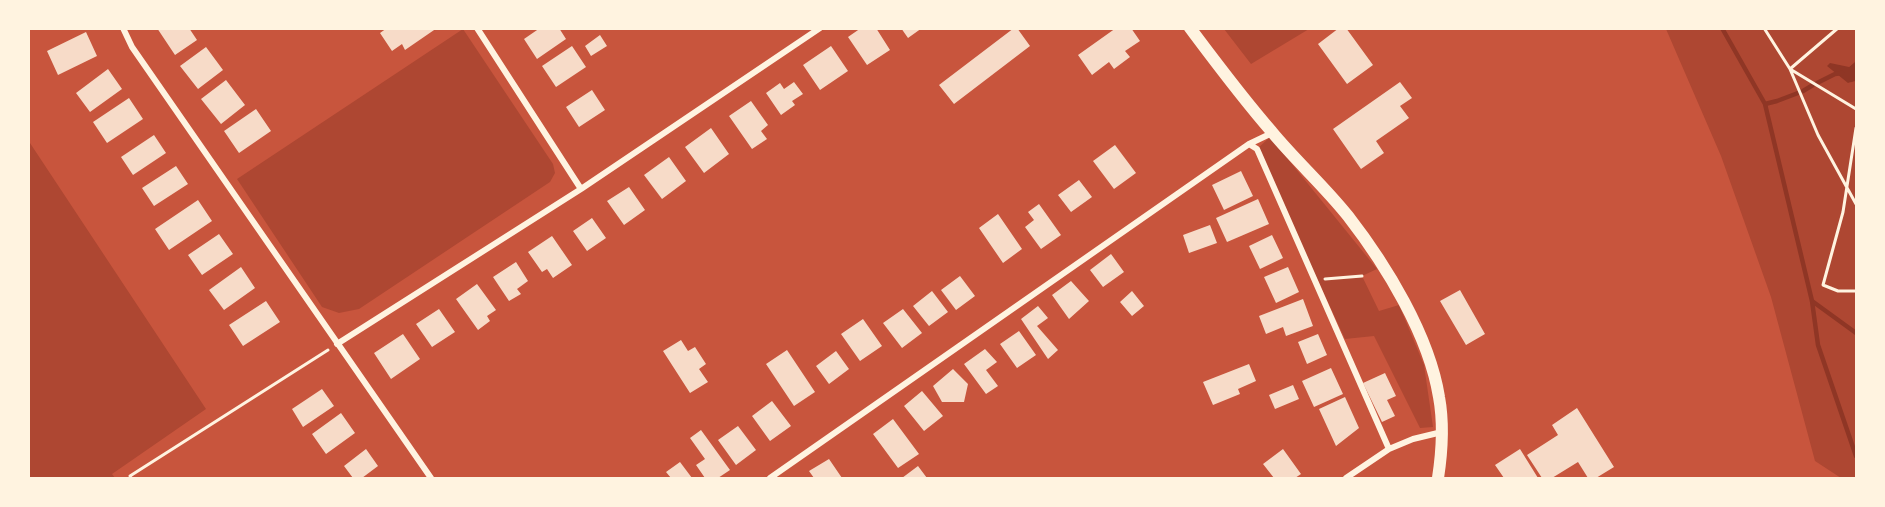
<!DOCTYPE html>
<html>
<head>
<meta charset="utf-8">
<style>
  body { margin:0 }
  #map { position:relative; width:1885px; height:507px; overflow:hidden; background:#c8553d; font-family:Commissioner,sans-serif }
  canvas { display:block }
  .frame { position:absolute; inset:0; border:30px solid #fff3e0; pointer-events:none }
</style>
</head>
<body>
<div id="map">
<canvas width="1885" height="507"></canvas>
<div class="frame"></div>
</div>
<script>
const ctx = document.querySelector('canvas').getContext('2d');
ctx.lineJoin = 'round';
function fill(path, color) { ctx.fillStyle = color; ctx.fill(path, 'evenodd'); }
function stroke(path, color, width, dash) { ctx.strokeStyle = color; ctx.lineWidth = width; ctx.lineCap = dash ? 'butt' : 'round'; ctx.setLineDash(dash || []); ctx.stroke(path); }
fill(new Path2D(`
  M463 29 553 164 555 173 550 182 359 309 339 313 322 307 237 179Z
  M1224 29H1309L1251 64Z
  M1666 29H1856V61L1849 67 1848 83 1856 81V478H1841L1815 461 1771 297 1721 156Z
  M1270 137 1377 269 1362 276 1379 311 1399 305 1424 365 1433 427 1420 428 1374 336 1345 339 1257 149Z
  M28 140 206 409 112 474 115 478H29Z`), '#ae4732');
fill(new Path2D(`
  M1856 61V81L1848 83 1827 66 1830 63 1849 67Z`), '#8f3625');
stroke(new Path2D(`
  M1722 28 1765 104 1812 301 1818 345 1856 456
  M1817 83 1835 74 1842 73
  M1803 91 1813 85
  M1765 104 1777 101 1798 93
  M1812 301 1856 333`), '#8f3625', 4.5);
fill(new Path2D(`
  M157 28H189L197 40 175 55Z
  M387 28H437L405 50 402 44 392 51 380 33Z
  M540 28H559L566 39 537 59 524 39Z
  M861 28H876L890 50 867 65 848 37Z
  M901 28H922L908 38Z
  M1014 28H1017L1030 46 954 104 939 85Z
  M1116 28H1131L1140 41 1125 51 1130 57 1114 69 1109 62 1092 75 1078 55Z
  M1339 28H1346L1373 65 1347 84 1318 44Z
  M86 32 97 56 58 75 47 51Z
  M600 35 607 46 591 56 585 46Z
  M572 46 586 67 556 87 542 66Z
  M831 46 848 71 820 90 803 65Z
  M206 47 223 70 198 89 180 66Z
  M108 69 122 89 90 112 76 93Z
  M226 80 245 105 221 124 201 99Z
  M794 82 803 94 792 101 795 105 781 115 766 93 780 83 784 89Z
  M1400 82 1412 98 1400 106 1409 118 1376 141 1384 153 1361 169 1333 129Z
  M592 90 605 110 579 127 566 107Z
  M129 98 143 119 107 143 93 122Z
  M751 101 768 125 761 131 767 139 752 149 729 116Z
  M256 109 271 131 239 153 224 131Z
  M711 128 729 154 704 173 685 147Z
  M154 135 166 153 133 175 121 157Z
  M1115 145 1136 173 1114 189 1093 161Z
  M669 157 686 181 662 199 644 175Z
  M176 166 188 184 154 206 142 188Z
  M1241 171 1253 196 1224 210 1212 185Z
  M1079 180 1092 197 1071 212 1058 195Z
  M629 187 645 210 624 225 607 201Z
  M1258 199 1269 224 1227 242 1216 218Z
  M198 200 212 221 169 250 155 229Z
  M1039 204 1061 235 1041 249 1025 227 1034 220 1028 212Z
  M998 214 1022 249 1003 263 979 228Z
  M592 218 606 238 587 251 573 231Z
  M1210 225 1217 243 1189 253 1183 235Z
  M219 234 233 254 202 275 188 255Z
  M1272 235 1283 258 1260 269 1249 246Z
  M552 236 572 265 553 278 547 269 542 272 528 252Z
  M1111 254 1124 272 1103 287 1090 270Z
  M516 262 528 281 517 289 521 294 509 301 493 277Z
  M241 267 255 288 224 310 209 290Z
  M1288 267 1299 292 1276 303 1264 277Z
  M960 276 975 296 956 310 941 290Z
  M1071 281 1089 301 1069 319 1052 295Z
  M477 284 496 310 487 316 490 321 478 330 456 299Z
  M1460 290 1485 334 1466 345 1440 301Z
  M932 291 948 312 929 326 913 306Z
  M1132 291 1144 306 1132 316 1120 302Z
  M1303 299 1313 326 1286 336 1283 327 1266 334 1259 316Z
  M266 301 280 322 243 346 229 325Z
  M1038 306 1048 318 1037 326 1058 350 1048 359 1021 319Z
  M439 309 455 332 432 347 416 324Z
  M903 309 922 333 902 348 883 323Z
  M863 319 882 346 860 361 841 334Z
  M1019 331 1036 355 1017 368 1000 344Z
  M403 334 420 359 391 379 374 353Z
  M1318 334 1327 355 1307 364 1298 342Z
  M681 340 688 351 695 347 706 364 699 369 708 382 690 393 663 351Z
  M985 349 997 362 986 370 998 386 986 394 964 364Z
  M787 350 815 392 794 406 766 364Z
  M836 351 849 369 829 384 816 366Z
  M1249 364 1256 381 1238 389 1240 394 1213 405 1203 382Z
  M1331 368 1343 394 1314 407 1302 381Z
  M953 369 968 384 964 402H942L933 386Z
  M1385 373 1396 396 1387 400 1395 416 1382 422 1363 383Z
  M1293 385 1299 399 1275 409 1269 395Z
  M322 389 334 406 303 427 292 409Z
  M922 391 943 416 924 431 904 406Z
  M1345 397 1359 428 1336 446 1319 409Z
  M772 401 791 426 770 441 752 416Z
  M1577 408 1614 467 1596 478H1588L1578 462 1552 478H1542L1527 455 1558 435 1552 425Z
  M341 413 355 433 326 454 312 434Z
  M893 419 919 454 898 468 873 434Z
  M738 426 756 450 736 465 718 440Z
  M701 430 730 470 718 478H705L696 465 705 459 690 438Z
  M366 449 378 466 362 478H353L344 466Z
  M1283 449 1301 474 1295 478H1274L1263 464Z
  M1520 449 1538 478H1504L1495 465Z
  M829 459 842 478H814L809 471Z
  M680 462 692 478H671L666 472Z
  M918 466 927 478H902Z`), '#f7dbc8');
stroke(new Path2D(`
  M1764 28 1790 69 1818 135 1856 204
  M1838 28 1790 69 1856 109
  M1856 128 1843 212 1823 285 1838 291H1856
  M1325 279 1362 276
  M131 478 130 476 328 350`), '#fff3e0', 3);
stroke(new Path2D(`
  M123 28 132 47 431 478
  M477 28 581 189
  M1249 144 1257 149 1389 449
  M337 344 581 189 820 28
  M770 478 1249 144 1272 133
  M1346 478 1389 449 1413 439 1442 432`), '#fff3e0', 6);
stroke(new Path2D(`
  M1190 28C1217 64 1243 99 1272 132 1296 161 1325 187 1348 216 1386 265 1429 335 1439 397 1444 424 1442 452 1438 478`), '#fff3e0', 12);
</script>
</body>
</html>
